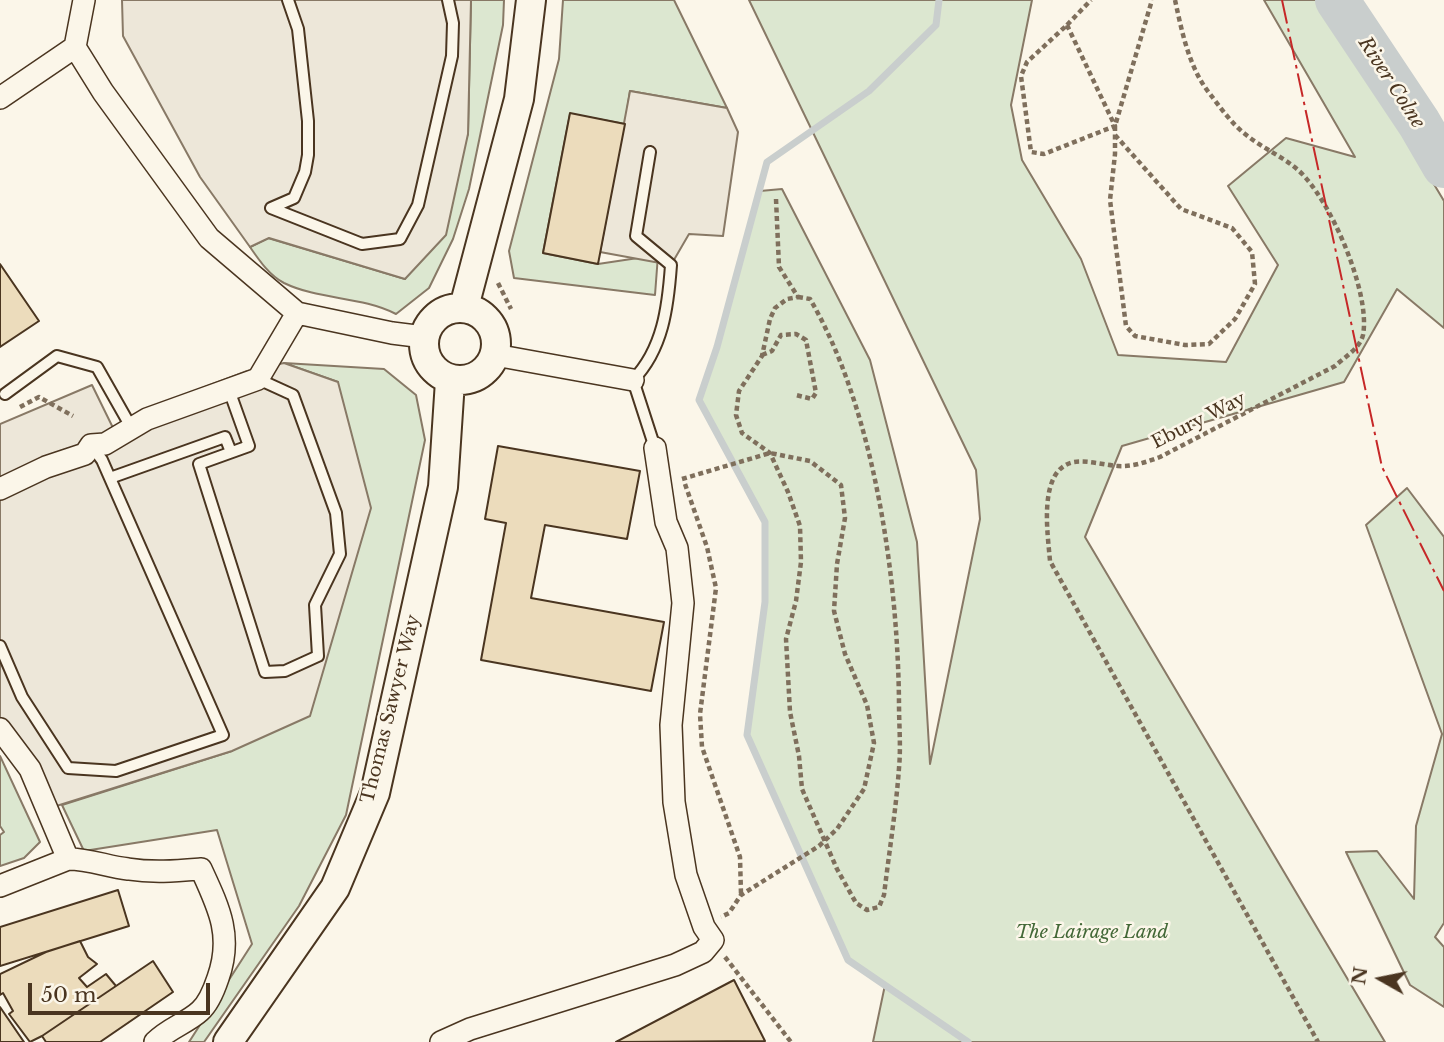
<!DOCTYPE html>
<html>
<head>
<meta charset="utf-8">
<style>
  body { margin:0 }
  #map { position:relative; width:1444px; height:1042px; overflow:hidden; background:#fbf6e9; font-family:"Libre Baskerville",serif }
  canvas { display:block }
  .north { position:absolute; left:1346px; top:944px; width:70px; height:70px; -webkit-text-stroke:5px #fbf6e9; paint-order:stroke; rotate:279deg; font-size:19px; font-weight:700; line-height:28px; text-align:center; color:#4a3520 }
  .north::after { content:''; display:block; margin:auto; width:24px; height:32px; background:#4a3520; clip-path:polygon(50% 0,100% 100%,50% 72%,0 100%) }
  .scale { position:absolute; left:28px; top:983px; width:182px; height:32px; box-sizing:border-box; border:4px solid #4a3520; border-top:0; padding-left:9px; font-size:21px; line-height:24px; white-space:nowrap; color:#4a3520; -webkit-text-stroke:5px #fbf6e9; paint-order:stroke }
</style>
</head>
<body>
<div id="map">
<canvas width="1444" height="1042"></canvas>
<div class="north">N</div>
<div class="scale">50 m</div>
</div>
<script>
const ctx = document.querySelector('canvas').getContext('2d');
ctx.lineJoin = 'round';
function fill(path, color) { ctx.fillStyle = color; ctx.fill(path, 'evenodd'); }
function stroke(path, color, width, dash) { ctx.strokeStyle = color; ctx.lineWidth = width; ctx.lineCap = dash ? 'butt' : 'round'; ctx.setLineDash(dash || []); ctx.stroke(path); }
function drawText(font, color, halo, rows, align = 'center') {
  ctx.font = font + ' "Libre Baskerville",serif'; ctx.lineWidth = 5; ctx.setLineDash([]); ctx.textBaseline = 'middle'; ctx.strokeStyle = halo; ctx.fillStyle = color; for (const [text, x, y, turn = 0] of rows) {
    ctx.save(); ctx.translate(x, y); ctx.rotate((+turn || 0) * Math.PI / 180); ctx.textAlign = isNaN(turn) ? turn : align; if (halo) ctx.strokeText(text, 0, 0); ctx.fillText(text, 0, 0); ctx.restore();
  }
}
const green = new Path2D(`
  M471 0H504L503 25 469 189 453 239 429 288 396 314C361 296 319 300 284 283 269 275 259 260 250 247L268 238 405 279 468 134Z
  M563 0H674L727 108 630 91 625 124 570 114 543 253 598 264 658 255 655 295 514 278 509 251 559 59Z
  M749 0H1032L1011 105 1022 160 1081 259 1118 355 1226 362 1278 265 1228 186 1286 138 1355 157 1264 0H1318L1393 116 1444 201V328L1397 289 1344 382 1122 446 1085 537 1385 1042H873L885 985 848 960 747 735 765 602V522L699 400 717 347 760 191 782 189 870 360 917 542 930 764 980 519 976 470Z
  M284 363 384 369 416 395 425 440 346 815 299 906 204 1042H189L252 944 217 830 84 851 62 805 232 751 338 382Z
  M1407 488 1444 537V923L1435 937 1444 947V1007L1410 985 1346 852 1377 851 1414 899 1416 826 1442 734 1366 525Z
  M0 756 40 842 24 858 0 866V835L4 832 0 826Z`);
fill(green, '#dce7d0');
stroke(green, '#887966', 2);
const parking = new Path2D(`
  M122 0H471L468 134 446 235 405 279 269 238 250 247 200 177 123 36Z
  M630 91 727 108 738 132 723 236 689 234 671 265 600 252Z
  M284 363 338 382 371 508 310 716 232 751 50 808 0 729V424L92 385 117 436 150 408 247 371Z`);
fill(parking, '#ede7d9');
stroke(parking, '#887966', 2);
stroke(new Path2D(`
  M939 0 936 25 869 91 767 162 717 347 699 400 765 522V602L747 735 848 960 968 1042`), '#c9cecd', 7);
stroke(new Path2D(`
  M1337 0 1419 123 1444 166`), '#c9cecd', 44);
const building = new Path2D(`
  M570 113 625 124 598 264 543 253Z
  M0 264 39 321 0 347Z
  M498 446 640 471 627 539 545 525 531 598 664 622 651 691 481 660 506 523 485 519Z
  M118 890 129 926 0 966V927Z
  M80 941 88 957 97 964 79 978 87 987 106 974 116 986 42 1036 30 1042 9 1014 13 1011 3 993 0 995V974L46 952Z
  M153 961 173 992 100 1042H46L42 1036Z
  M734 980 765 1041 616 1042Z
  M0 1007 24 1042H0Z`);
fill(building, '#ecdcbc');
stroke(building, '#4a3520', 2);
const service = new Path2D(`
  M650 152 636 236 671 265C668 307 663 349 633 380L655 448
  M271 208 362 244 400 239 418 205 452 56 453 23 448 0
  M271 208 294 198 305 172 308 155V121L298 29 288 0
  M229 390 249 446 199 464 265 672 285 671 318 656 315 605 340 554 336 513 293 395 258 379
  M5 394 57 356 97 367 131 427
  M110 478 225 437 231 452
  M0 646 22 697 68 768 116 771 223 735 102 460 91 445`);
const minor = new Path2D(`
  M75 47 84 0
  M0 98 75 47 103 92 209 238 297 313
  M495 355 633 380
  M0 489 46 467 85 454 91 445 105 444 147 419 258 379 297 313 392 333 424 337
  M0 729 30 769 68 859 0 886
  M68 859C90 859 108 867 128 869 153 873 176 871 201 869 219 908 233 936 218 978 214 990 209 1003 200 1011 187 1023 169 1028 155 1042
  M441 1042 470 1029 675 965 703 952 713 940 704 927 686 875 674 802 671 725 683 603 677 548 666 522 655 448`);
const tertiary = new Path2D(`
  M464 307 519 99 531 0
  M424 344a36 36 0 1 1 72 0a36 36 0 1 1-72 0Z
  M228 1042 335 888 375 793 443 487 450 381`);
stroke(service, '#4a3520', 14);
stroke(minor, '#4a3520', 24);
stroke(tertiary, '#4a3520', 32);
stroke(new Path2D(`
  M1175 0C1182 32 1189 68 1210 94 1220 107 1232 124 1245 134 1262 148 1282 156 1298 170 1330 198 1371 293 1363 335 1360 348 1345 357 1335 366L1160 457C1146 462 1133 467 1118 466 1103 465 1088 460 1074 462 1037 469 1048 535 1050 561L1318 1042
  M1067 25 1115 126 1044 154 1031 152 1021 76 1027 62Z
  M1067 25 1091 0
  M1115 135 1181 209 1232 228 1252 252 1255 284 1235 319 1209 344 1185 345 1135 336 1126 326 1110 200 1115 154V126L1152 0
  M776 199 779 267 798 297
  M498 283 511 309
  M798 297 810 299C874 408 898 578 899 704 899 725 901 747 899 768 896 810 889 853 884 895L879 907 867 910 856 903 837 869 802 789 799 756 790 712 786 639 796 601 801 562 800 526 788 492 770 453 742 433 736 415 739 391 762 356 770 319 775 308 787 299Z
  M762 355 772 351 781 335 796 334 806 340 816 393 812 399 796 395
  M20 407 39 397 73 416
  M682 479 770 453 810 461 841 485 845 518 837 564 834 611 845 654 867 705 874 743 864 789 837 829 819 846 741 895 729 913 721 917
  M685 484 707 547 716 588 700 714 702 747 740 857 741 894
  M725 957 791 1042`), '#7f6f5c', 4.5, [5, 3.5]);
stroke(service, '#fbf6e9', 10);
stroke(minor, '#fbf6e9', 21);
stroke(tertiary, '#fbf6e9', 28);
stroke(new Path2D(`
  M1282 0 1382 467 1444 591`), '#c62828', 2, [24, 5, 3.5, 5]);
drawText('18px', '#4a3520', '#fbf6e9', [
  ["Ebury Way",1199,421,-27],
  ["Thomas Sawyer Way",391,709,-76]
]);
drawText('italic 18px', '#436837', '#fbf6e9', [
  ["The Lairage Land",1092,933]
]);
drawText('italic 19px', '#4a3520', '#fbf6e9', [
  ["River Colne",1391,83,57]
]);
</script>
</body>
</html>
